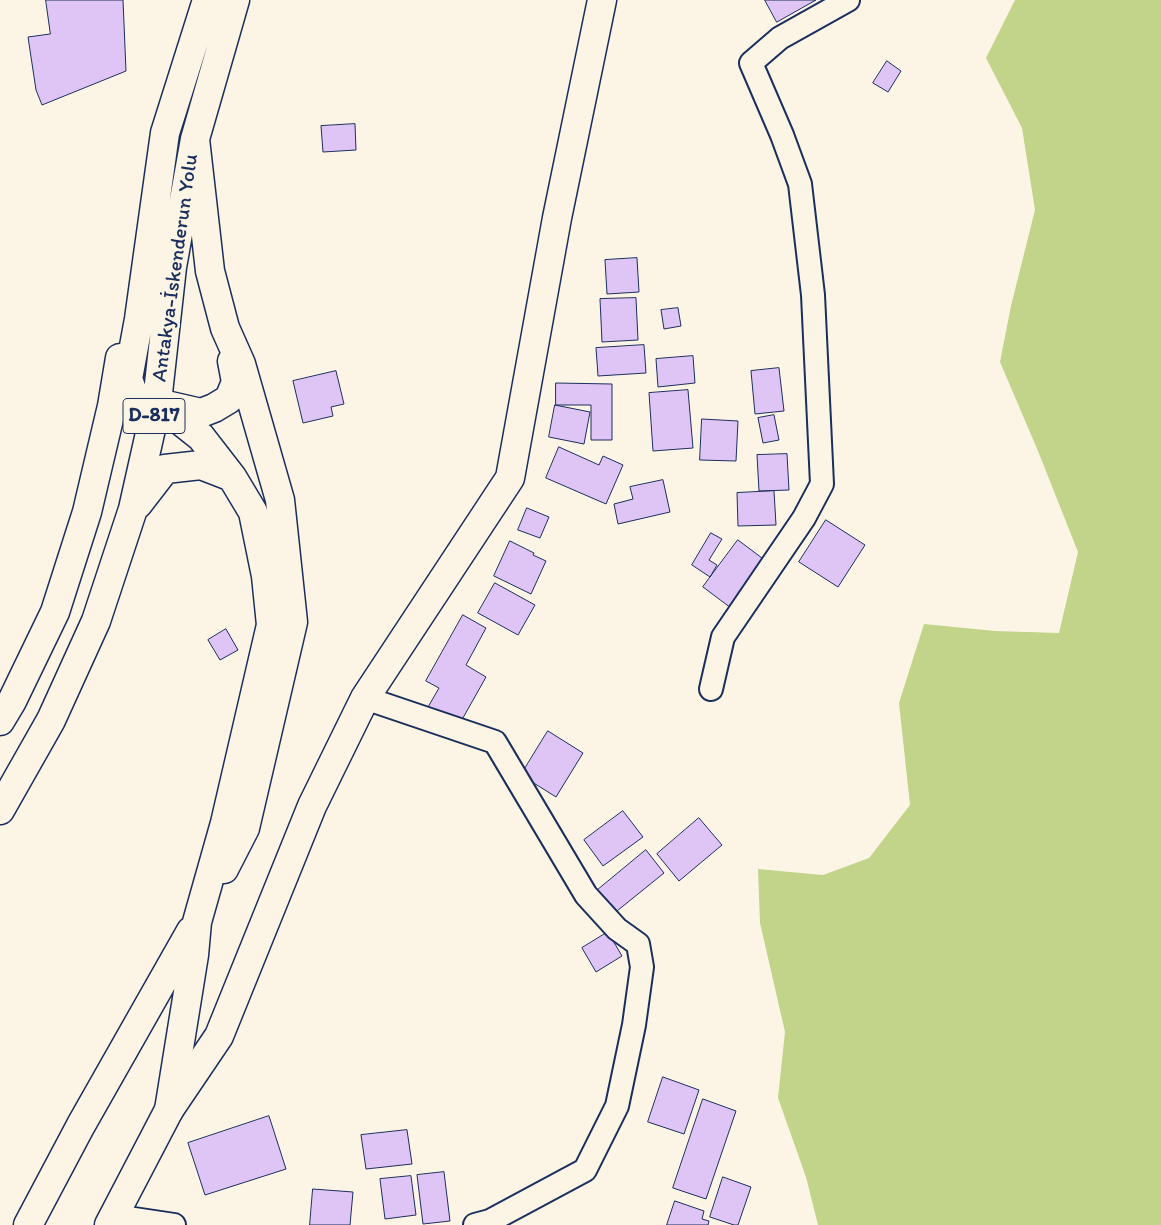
<!DOCTYPE html>
<html>
<head>
<meta charset="utf-8">
<style>
  body { margin:0 }
  canvas { display:block; background:#fcf5e5 }
</style>
</head>
<body>
<canvas width="1161" height="1225"></canvas>
<script>
const ctx = document.querySelector('canvas').getContext('2d');
ctx.lineJoin = 'round';
function fill(path, color) { ctx.fillStyle = color; ctx.fill(path, 'evenodd'); }
function stroke(path, color, width, dash) { ctx.strokeStyle = color; ctx.lineWidth = width; ctx.lineCap = dash ? 'butt' : 'round'; ctx.setLineDash(dash || []); ctx.stroke(path); }
function drawText(font, color, halo, rows, align = 'center') {
  ctx.font = font + ' Itim,sans-serif'; ctx.lineWidth = 5; ctx.setLineDash([]); ctx.textBaseline = 'middle'; ctx.strokeStyle = halo; ctx.fillStyle = color; for (const [text, x, y, turn = 0] of rows) {
    ctx.save(); ctx.translate(x, y); ctx.rotate((+turn || 0) * Math.PI / 180); ctx.textAlign = isNaN(turn) ? turn : align; if (halo) ctx.strokeText(text, 0, 0); ctx.fillText(text, 0, 0); ctx.restore();
  }
}
fill(new Path2D(`
  M1015 0H1161V1225H818L806 1177 778 1098 785 1032 760 923 758 869 823 875 869 858 910 805 899 703 924 624 995 631 1059 633 1078 552 1038 451 1000 362 1011 306 1035 210 1022 128 986 58Z`), '#c1d48a');
const building = new Path2D(`
  M46 0H123L126 71 42 105 36 90 28 37 50 34Z
  M765 0H816L777 22Z
  M887 61 901 71 888 92 873 83Z
  M355 124 356 150 323 152 321 126Z
  M637 258 639 292 607 294 605 260Z
  M636 298 638 340 602 342 600 299Z
  M678 308 681 326 664 329 661 310Z
  M644 345 646 373 598 376 596 348Z
  M693 356 695 383 658 387 656 359Z
  M779 368 784 411 755 414 751 371Z
  M336 371 344 404 331 407 333 416 303 423 293 381Z
  M556 383 612 384V440H591V405H556Z
  M688 390 693 448 653 451 649 393Z
  M555 405 590 412 584 444 549 437Z
  M774 415 779 440 763 443 758 418Z
  M702 419 738 421 736 461 700 460Z
  M559 447 599 465 603 456 623 465 606 504 546 478Z
  M787 454 789 490 759 491 757 455Z
  M663 480 670 512 618 524 614 504 633 499 630 487Z
  M774 491 776 525 738 526 737 493Z
  M527 508 549 517 540 538 518 530Z
  M826 520 865 545 838 587 799 562Z
  M711 533 722 539 709 560 717 565 710 577 692 565Z
  M738 540 766 561 731 608 703 587Z
  M510 541 534 553 533 555 546 561 531 594 494 576Z
  M495 583 535 605 518 635 478 613Z
  M463 615 486 628 466 665 486 677 459 725 428 707 439 688 426 681Z
  M226 629 238 650 220 660 208 640Z
  M548 731 583 753 556 797 521 775Z
  M623 811 643 837 603 866 584 840Z
  M699 818 722 845 679 881 657 854Z
  M646 850 664 873 612 915 594 893Z
  M608 932 622 956 596 972 582 948Z
  M663 1077 699 1090 684 1134 648 1122Z
  M703 1099 736 1111 706 1199 673 1188Z
  M269 1116 286 1169 205 1195 188 1143Z
  M407 1130 412 1164 366 1169 361 1135Z
  M444 1172 450 1221 423 1224 417 1175Z
  M411 1176 416 1215 385 1219 380 1179Z
  M723 1177 751 1187 738 1225H734L710 1217Z
  M313 1189 353 1192 350 1225H310Z
  M675 1201 704 1211 702 1219 709 1221 708 1225H667Z`);
fill(building, '#dec5f5');
stroke(building, '#1b2f5e', 1);
const minor = new Path2D(`
  M711 689 723 637 804 518 822 484 813 295 800 184 782 135 751 63 780 38 848 0
  M365 698 495 742 586 895 617 929 638 944 642 967 634 1025 617 1106 585 1170 490 1221 475 1225
  M114 1216 174 1225`);
const major = new Path2D(`
  M109 1225 169 1110 219 1036 312 806 365 698 510 478 557 218 602 0`);
const highway = new Path2D(`
  M195 139 210 271 225 328 241 364 280 500 293 622 245 828 224 869
  M166 405 201 413 214 408 229 399 236 382 232 361
  M138 504 165 469 201 465 232 477
  M0 721 12 701 55 612 87 512 112 406 120 358
  M0 810 51 720 96 621 133 509 157 402 172 267 195 139 235 0
  M169 1110 194 955 197 922 225 823 271 625 266 576 253 512 232 477 201 437 157 402 135 398 128 379 139 319 165 133 207 0
  M28 1225 81 1125 191 931`);
stroke(minor, '#1b2f5e', 26);
stroke(major, '#1b2f5e', 31);
stroke(highway, '#1b2f5e', 31);
stroke(minor, '#fcf5e5', 22);
stroke(major, '#fcf5e5', 28);
stroke(highway, '#fcf5e5', 28);
for (const [x, y, w] of [
  [154,416,62]
]) { const box = new Path2D(); box.roundRect(x - w / 2, y - 17.5, w, 35, 4); ctx.fillStyle = '#fcf5e5'; ctx.fill(box); stroke(box, '#1b2f5e', 1); }
drawText('bold 20px', '#1b2f5e', null, [
  ["D-817",154,416]
]);
drawText('21px', '#1b2f5e', '#fcf5e5', [
  ["Antakya-İskenderun Yolu",176,268,-82]
]);
</script>
</body>
</html>
